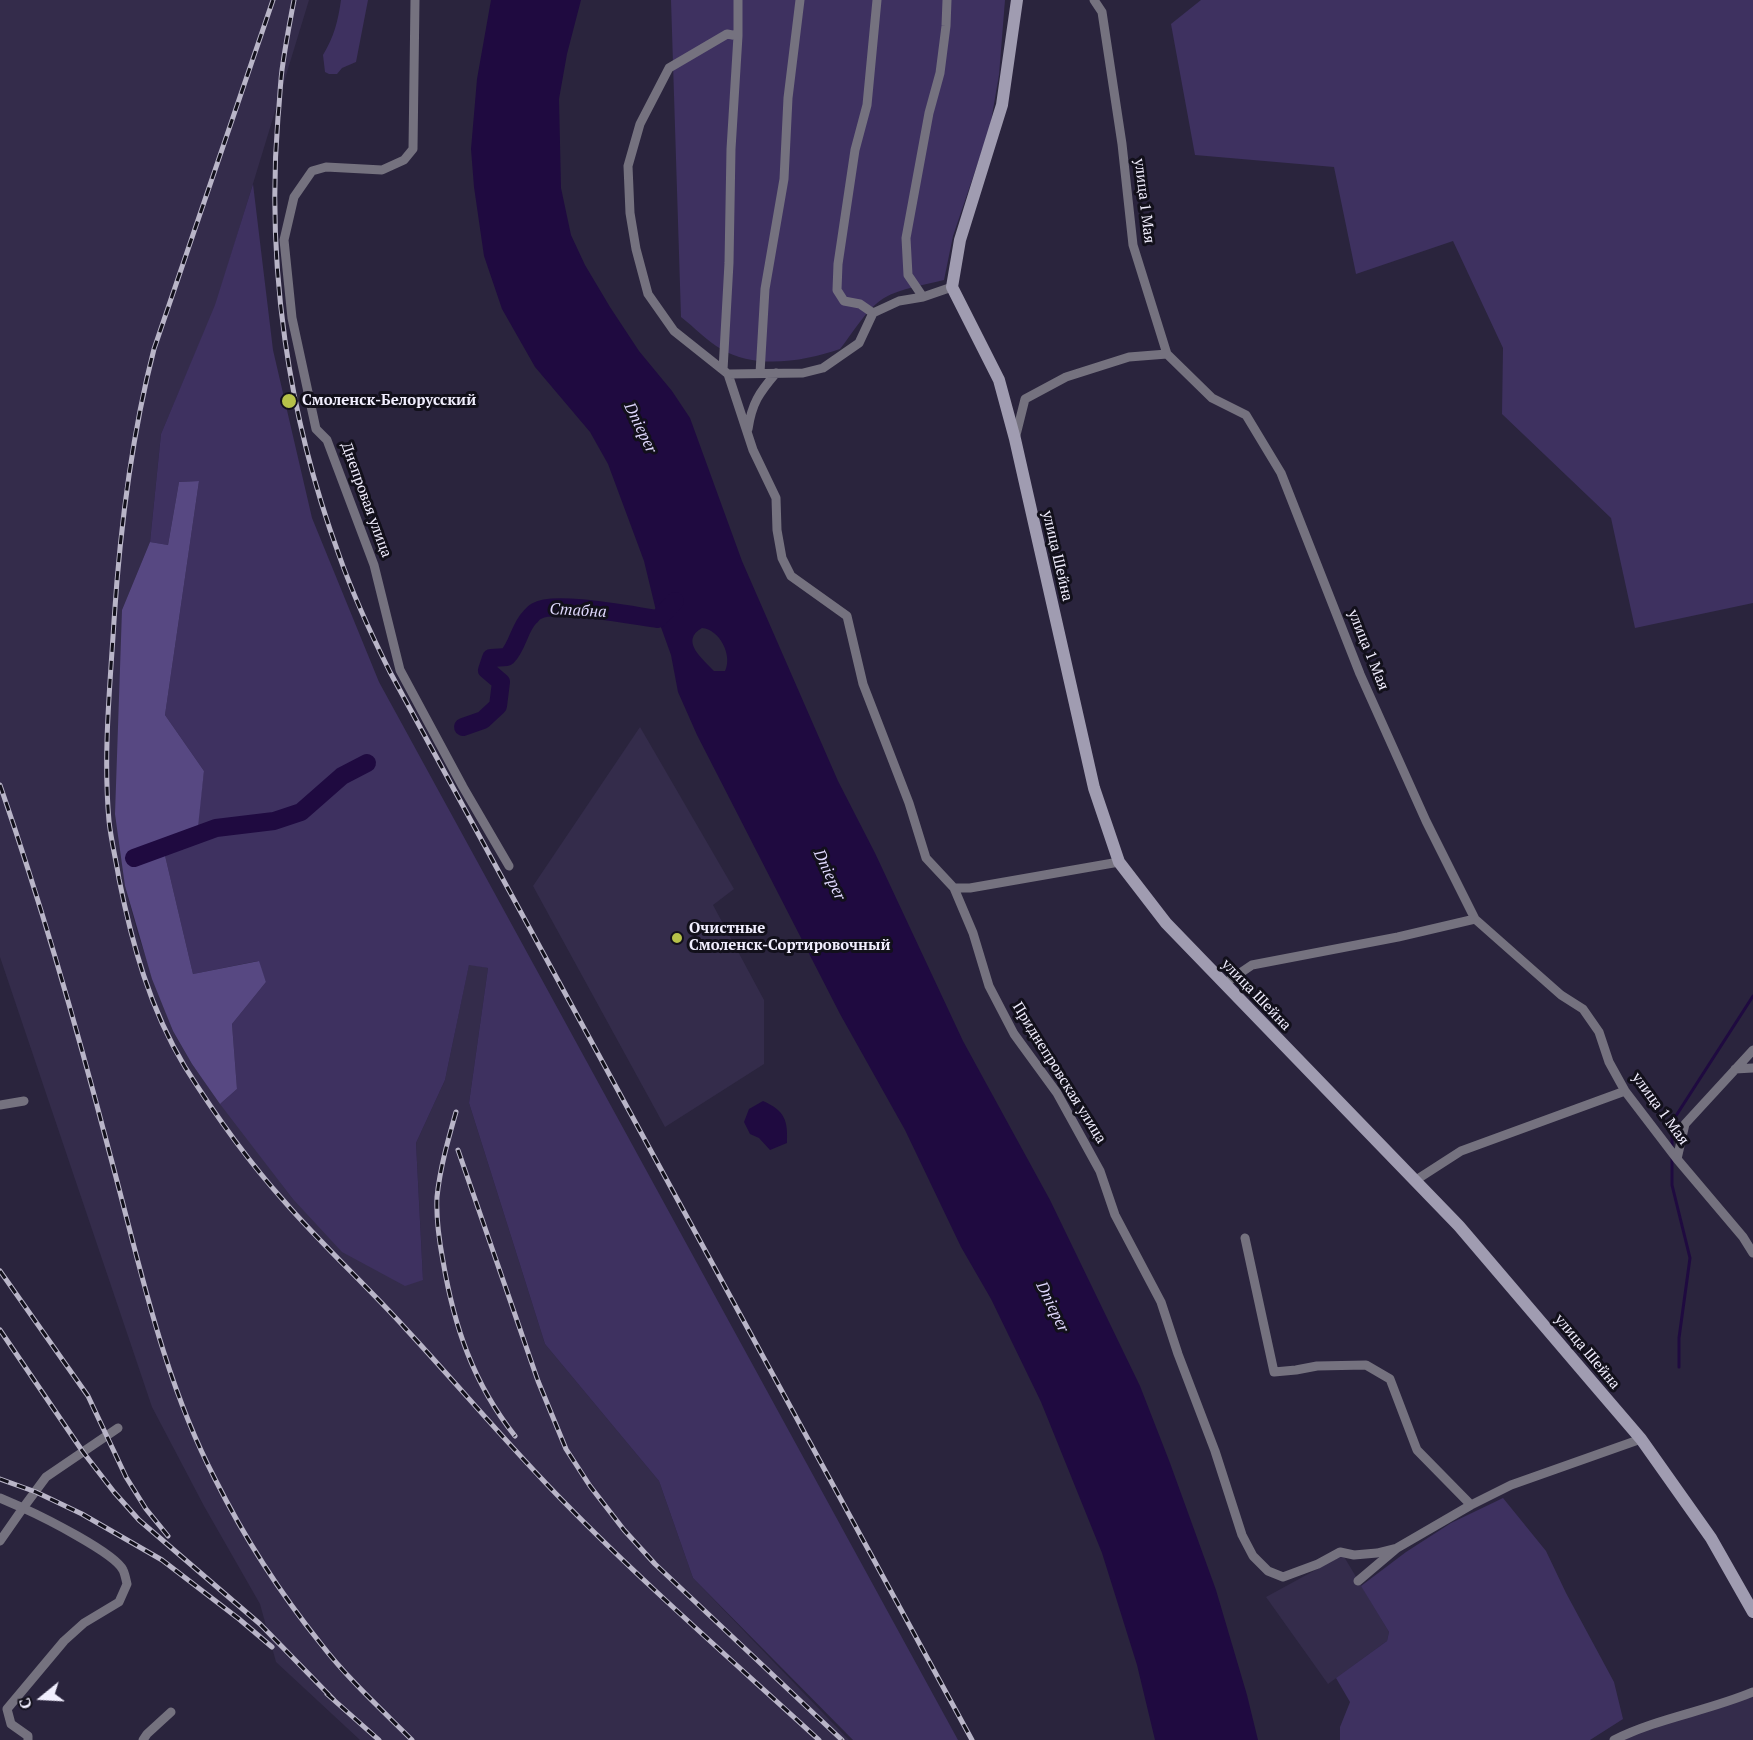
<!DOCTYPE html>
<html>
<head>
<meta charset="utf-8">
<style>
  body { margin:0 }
  #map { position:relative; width:1753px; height:1740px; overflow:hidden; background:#2a243d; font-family:"PT Serif",serif }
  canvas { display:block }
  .north { position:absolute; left:12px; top:1668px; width:60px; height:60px; -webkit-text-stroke:4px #12101b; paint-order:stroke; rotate:252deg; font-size:16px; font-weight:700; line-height:24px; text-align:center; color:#f1eefe }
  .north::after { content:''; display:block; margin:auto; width:21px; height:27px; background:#f1eefe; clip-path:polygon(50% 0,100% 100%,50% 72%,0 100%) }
</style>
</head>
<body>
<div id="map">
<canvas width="1753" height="1740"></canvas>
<div class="north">С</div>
</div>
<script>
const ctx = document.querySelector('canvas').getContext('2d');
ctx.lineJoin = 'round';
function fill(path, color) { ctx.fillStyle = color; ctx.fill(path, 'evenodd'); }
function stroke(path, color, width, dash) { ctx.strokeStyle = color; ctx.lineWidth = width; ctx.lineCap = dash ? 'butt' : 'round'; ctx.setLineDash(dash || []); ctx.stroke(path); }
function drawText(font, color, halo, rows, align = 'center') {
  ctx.font = font + ' "PT Serif",serif'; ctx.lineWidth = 6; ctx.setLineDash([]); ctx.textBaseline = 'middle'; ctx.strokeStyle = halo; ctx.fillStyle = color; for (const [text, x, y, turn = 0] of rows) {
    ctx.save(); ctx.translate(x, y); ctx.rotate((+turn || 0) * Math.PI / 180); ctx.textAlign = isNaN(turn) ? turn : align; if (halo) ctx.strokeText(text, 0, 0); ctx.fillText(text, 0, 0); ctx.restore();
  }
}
fill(new Path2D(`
  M0 0H309L216 305 161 434 150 542 122 610 125 886 138 935 173 1031 192 1064 292 1198 423 1279 416 1143 445 1080 469 964 488 968 469 1103 545 1344 659 1481 693 1578 849 1740H360L276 1662 260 1604 204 1506 152 1407 0 957Z
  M640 727 734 889 713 905 764 1000V1064L665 1127 533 886Z
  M1343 1555 1389 1632 1387 1641 1328 1684 1266 1597Z
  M1753 1694V1740H1615Z`), '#342c4b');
fill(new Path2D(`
  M341 0H368L356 62 342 68 337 74H329L325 72 323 55C334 37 338 21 341 0Z
  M671 0H1005L999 75 990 127 953 236 944 280C925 285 901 288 884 298 866 309 853 333 840 349 805 361 756 370 721 349 707 341 694 327 681 317Z
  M1201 0H1753V603L1635 628 1611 518 1502 414 1503 348 1453 241 1356 274 1334 167 1195 155 1171 24Z
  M253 184 273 350 312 518 379 682 958 1740H853L693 1578 659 1481 545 1344 469 1103 488 968 469 965 445 1080 416 1143 423 1280 405 1286 342 1252 292 1198 220 1104 237 1089 232 1024 266 982 258 961 193 974 163 847 196 836 204 771 165 715 199 481 179 482 168 545 150 542 161 434 215 305Z
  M1503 1498 1546 1551 1566 1593 1614 1682 1623 1719 1590 1740H1340V1727L1350 1702 1336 1678 1387 1641 1389 1632 1361 1586 1406 1552 1451 1523Z`), '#3e3160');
fill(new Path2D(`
  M199 481 165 715 204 771 197 836 163 847 193 974 259 961 266 982 232 1024 237 1089 220 1104 192 1064 173 1031 152 979 125 886 115 814 122 610 150 542 168 545 179 482Z`), '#574882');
fill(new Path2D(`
  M491 0H581L567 54 559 99 561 188 571 235 585 265 610 307 639 351 672 391 690 418 742 561 838 781 875 853 963 1041 1050 1200 1140 1386 1170 1463 1216 1590 1247 1695 1258 1740H1155L1137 1665 1102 1553 1041 1402 991 1299 961 1247 905 1130 840 1014 697 735 678 692 671 655 658 619 644 561 608 464 590 432 535 367 502 309 484 256 474 187 471 149 477 79ZM702 628C719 629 733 655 725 671H714C703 659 679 641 702 628Z
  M763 1101C785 1111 788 1120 787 1143L770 1150 759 1138 750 1134 744 1122 749 1109Z`), '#1f0a40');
stroke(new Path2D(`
  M1672 1147V1122L1753 996
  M1672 1157V1185L1690 1258 1679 1338V1367`), '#1f0a40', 3);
stroke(new Path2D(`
  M463 727 483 720 498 706 501 682 487 670 491 658 507 657C518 646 519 628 530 617 532 615 534 612 537 611 554 600 635 616 658 619L675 601
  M134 858 216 828 274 821 301 812 342 776 367 763`), '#1f0a40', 18);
stroke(new Path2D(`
  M415 0 413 149 404 160 382 170 326 167 312 171 294 197 284 240 292 318 316 429 327 440 374 565 400 670 463 787 509 866
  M738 0V36
  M1094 0 1102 12 1122 144 1133 245 1167 354 1212 398 1246 415 1281 473 1360 674 1426 821 1475 919 1561 995 1583 1009 1599 1032 1609 1062 1625 1091 1677 1159 1743 1237 1753 1253
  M923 297 908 275 906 238 929 113 940 73 946 26 947 0
  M873 313 860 304 844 301 837 290 838 264 855 150 867 105 877 0
  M723 370 729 263 731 149 738 36 727 34 669 68 640 124 628 166 630 213 636 249 648 294 674 331 723 370 728 374 803 373 823 368 859 343 873 313 899 301 923 297 952 287
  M760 373 765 289 784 179 788 98 800 0
  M728 374 753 450 776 498 777 530 782 558 791 576 847 616 863 684 909 803 926 858 954 888 973 933 989 986 1014 1034 1057 1093 1100 1171 1115 1215 1161 1302 1178 1354 1215 1451 1242 1535 1253 1556 1268 1571 1283 1577 1318 1564 1340 1552 1354 1555 1377 1553 1397 1548
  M748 429C752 403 759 393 776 373
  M1015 439 1025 399 1066 377 1129 357 1167 354
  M954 888H970L1119 862
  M1224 984 1252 965 1398 937 1475 919
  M1735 1069 1753 1068
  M0 1105 24 1101
  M1677 1159 1685 1124 1753 1050
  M1416 1180 1461 1151 1625 1091
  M1245 1238 1274 1372 1296 1370 1317 1366 1366 1365 1390 1379 1417 1450 1471 1505
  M0 1498 23 1508 0 1541
  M1358 1581 1397 1548 1471 1505 1511 1485 1641 1439
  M28 1740V1736L11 1724 7 1709 64 1641 84 1623 119 1602 127 1584C126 1580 125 1574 123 1570 115 1553 43 1517 23 1508L46 1477 118 1428
  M143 1740 147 1734 171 1712
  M1614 1740C1658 1718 1708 1711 1753 1692`), '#75727f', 9);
stroke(new Path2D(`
  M1017 0 1002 105 960 240 952 287 999 380 1015 439 1094 788 1119 862 1166 923 1459 1226 1593 1383 1641 1439 1711 1538 1753 1612`), '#a09cb1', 12);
const rail = new Path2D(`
  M273 0 154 349C131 438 120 529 114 621 110 687 103 754 109 821 111 840 116 860 119 879 132 944 150 1009 185 1067 214 1113 247 1160 284 1201 322 1245 366 1285 405 1328 458 1385 508 1445 563 1501 644 1584 733 1661 819 1740
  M294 0C290 21 286 42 283 63 280 81 280 99 278 117 266 265 288 416 339 555 353 595 371 634 390 672L972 1740
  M0 785C42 906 77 1028 109 1151 139 1261 162 1377 215 1479 244 1537 280 1593 321 1644 348 1679 381 1709 412 1740
  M456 1112C448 1140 440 1168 437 1197 436 1218 439 1240 443 1261 454 1326 473 1383 515 1436
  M458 1150 538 1381 566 1449 590 1486 624 1530 655 1564 842 1740
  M0 1271 88 1396 126 1477 146 1509 168 1536
  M0 1330 83 1452 114 1492 139 1520 260 1624 334 1700
  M0 1479 36 1492 82 1514 162 1560 239 1619 272 1647
  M327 1694 379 1740`);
stroke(rail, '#b9b5c8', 5);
stroke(rail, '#12101b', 3, [9]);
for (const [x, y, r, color] of [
  [289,401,8,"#b6c149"],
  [677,938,6,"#b6c149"]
]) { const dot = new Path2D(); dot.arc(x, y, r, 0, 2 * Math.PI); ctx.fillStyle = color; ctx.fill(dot); stroke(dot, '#12101b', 2); }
drawText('15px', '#f1eefe', '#12101b', [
  ["улица 1 Мая",1144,201,83],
  ["Днепровая улица",366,500,70],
  ["улица Шейна",1057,556,77],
  ["улица 1 Мая",1368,650,68],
  ["улица Шейна",1256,995,46],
  ["Приднепровская улица",1059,1073,58],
  ["улица 1 Мая",1660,1109,54],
  ["улица Шейна",1587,1352,50]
]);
drawText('bold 15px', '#f1eefe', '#12101b', [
  ["Смоленск-Белорусский",302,401],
  ["Очистные",689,929],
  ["Смоленск-Сортировочный",689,946]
], 'left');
drawText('italic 16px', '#dfd8fc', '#12101b', [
  ["Dnieper",640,428,64],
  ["Стабна",578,611,3],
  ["Dnieper",829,875,65],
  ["Dnieper",1052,1307,64]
]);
</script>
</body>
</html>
